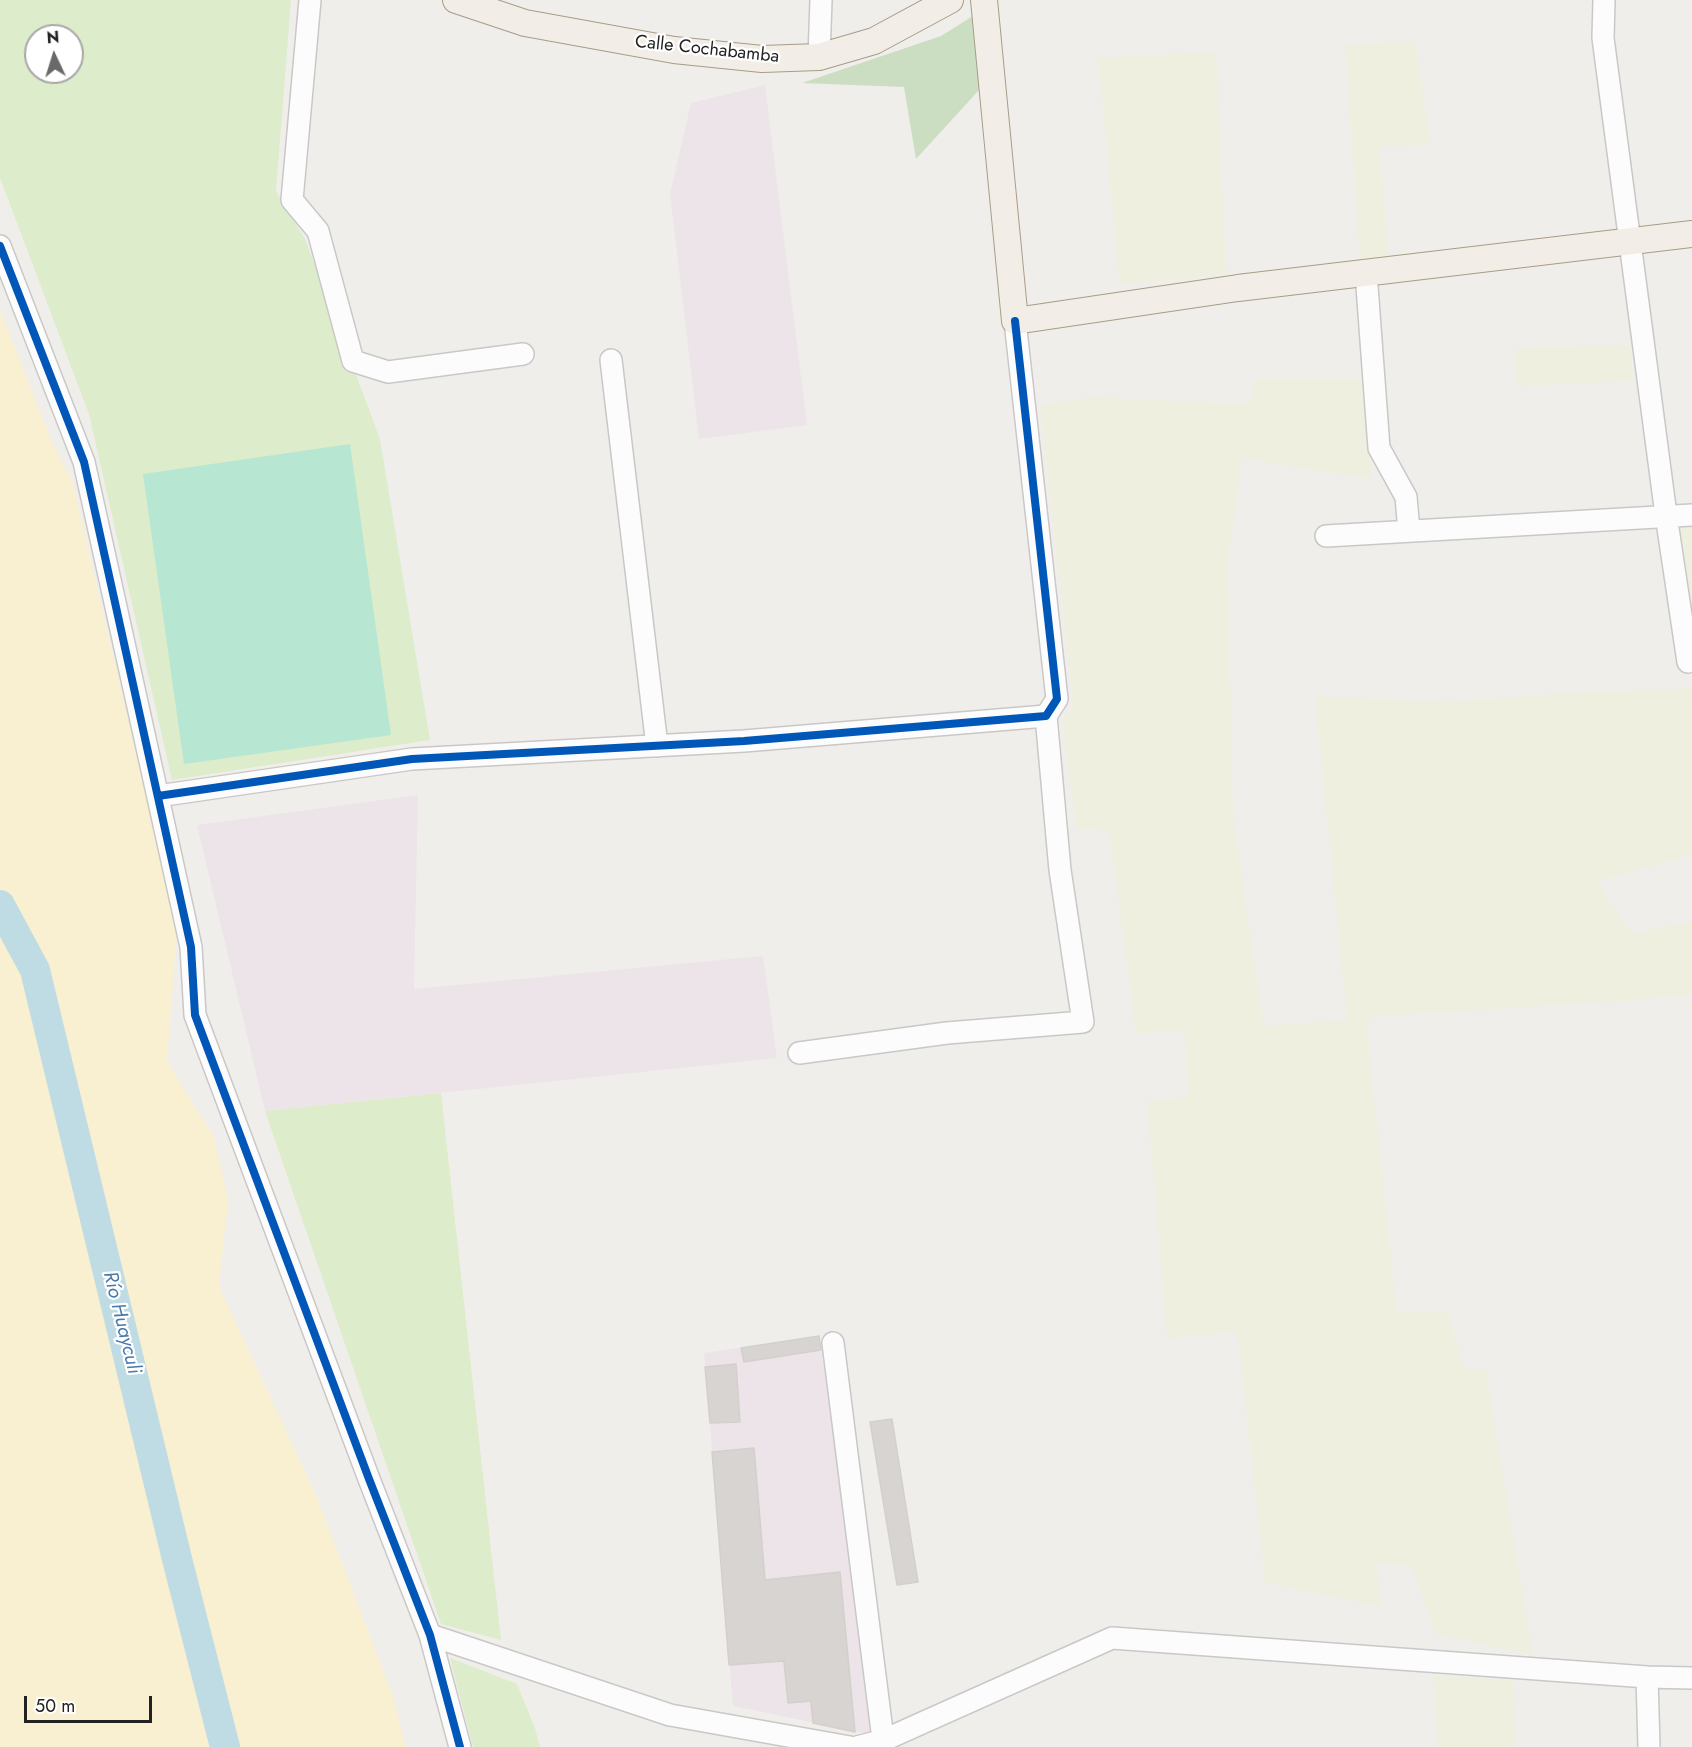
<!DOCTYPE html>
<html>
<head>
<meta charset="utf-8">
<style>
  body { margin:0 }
  #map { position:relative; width:1692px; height:1747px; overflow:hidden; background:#f0eeeb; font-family:Jost,sans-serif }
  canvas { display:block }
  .north { position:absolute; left:24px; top:24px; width:60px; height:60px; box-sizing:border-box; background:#fff; border:2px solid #a7a7a7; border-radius:50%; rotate:356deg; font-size:16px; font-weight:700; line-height:24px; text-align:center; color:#222 }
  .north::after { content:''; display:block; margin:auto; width:21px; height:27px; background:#6a6968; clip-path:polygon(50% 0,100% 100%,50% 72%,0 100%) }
  .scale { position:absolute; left:24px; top:1696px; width:128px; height:27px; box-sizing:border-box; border:3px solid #222; border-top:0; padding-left:8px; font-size:18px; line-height:21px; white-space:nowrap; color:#222; -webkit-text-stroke:4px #fff; paint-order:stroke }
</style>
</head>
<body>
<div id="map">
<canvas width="1692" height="1747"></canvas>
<div class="north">N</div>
<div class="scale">50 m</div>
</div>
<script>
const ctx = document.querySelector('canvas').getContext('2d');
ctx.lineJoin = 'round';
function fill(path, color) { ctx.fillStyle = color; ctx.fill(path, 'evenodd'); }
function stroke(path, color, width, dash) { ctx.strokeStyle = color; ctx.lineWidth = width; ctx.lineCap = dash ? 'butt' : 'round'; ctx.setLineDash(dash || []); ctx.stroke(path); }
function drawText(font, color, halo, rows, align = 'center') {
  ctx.font = font + ' Jost,sans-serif'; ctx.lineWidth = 4.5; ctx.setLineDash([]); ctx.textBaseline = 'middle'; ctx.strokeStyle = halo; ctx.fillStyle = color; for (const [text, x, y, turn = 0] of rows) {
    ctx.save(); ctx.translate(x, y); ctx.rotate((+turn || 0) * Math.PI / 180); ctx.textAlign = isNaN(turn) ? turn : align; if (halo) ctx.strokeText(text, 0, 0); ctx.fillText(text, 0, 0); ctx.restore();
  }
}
fill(new Path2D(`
  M765 85 807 425 699 439 670 194 691 103Z
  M418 795 414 989 763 956 777 1058 265 1111 197 825Z
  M819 1336 878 1736 733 1706 704 1353Z`), '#ede4e9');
fill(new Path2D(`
  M1415 41 1431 144 1379 147 1389 259 1360 260 1345 45Z
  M1216 52 1226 274 1120 285 1098 58Z
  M1629 344 1634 381 1517 386 1514 349Z
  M1255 379 1365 380 1372 479 1242 458 1228 564 1233 815 1264 1026 1347 1020 1315 696 1448 702 1560 693 1692 688V855L1598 881 1610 903 1632 934 1692 921V994L1628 1001 1391 1015 1366 1019 1397 1312H1448L1464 1370 1486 1368 1533 1655 1436 1635 1411 1565 1377 1564 1380 1607 1265 1582 1237 1331 1167 1339 1147 1101 1188 1097 1185 1032 1136 1033 1109 831 1076 828 1062 720 1074 709 1040 405 1092 397 1249 404Z
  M1678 521H1692V603Z
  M1433 1676 1513 1680 1516 1747H1438Z`), '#efefdf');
fill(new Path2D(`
  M0 0H291L276 191 305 239 380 439 430 740 172 780 89 414 0 178ZM36 36H72V72H36Z
  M441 1093 501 1640 441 1624 265 1111Z
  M450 1658 517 1684 535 1728 540 1747H473Z`), '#ddeccb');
fill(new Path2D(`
  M973 16 980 89 916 159 904 87 802 83 941 36Z`), '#cbdec1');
fill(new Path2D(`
  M0 310 53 445 72 480 177 929 167 1062 214 1137 228 1200 219 1286 318 1500 394 1699 406 1747H0Z`), '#f8f0d0');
fill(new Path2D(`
  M350 444 391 735 184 764 143 474Z`), '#b7e6d2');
stroke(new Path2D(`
  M0 905 35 970 178 1563 225 1747`), '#bfdbe3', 30);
const building = new Path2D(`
  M819 1336 821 1350 744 1362 741 1348Z
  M736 1364 740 1422 710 1423 705 1367Z
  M892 1419 918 1582 897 1585 870 1422Z
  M754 1448 765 1580 840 1572 855 1732 813 1723 811 1701 788 1703 784 1661 729 1665 712 1452Z`);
fill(building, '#d7d4d2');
stroke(building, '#d3d0cc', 1.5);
const minor = new Path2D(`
  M310 0 292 200 318 231 353 361 388 372 523 354
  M1604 0 1603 38 1666 515 1688 662
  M819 57 821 0
  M0 246 84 462 191 947 195 1015 369 1479 430 1635 460 1747
  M1366 273 1379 448 1406 497 1409 531
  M611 360 657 746
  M1326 536 1692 515
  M158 796 412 759 744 741 1046 716 1057 699 1015 321
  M799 1053 947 1033 1083 1022 1060 870 1046 716
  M833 1343 884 1747
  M430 1635 670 1715 850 1747
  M1647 1677 1649 1747
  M857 1747 884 1740 1112 1638 1647 1677 1692 1678`);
const major = new Path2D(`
  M456 0 525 23 674 50 762 59 819 57 874 41 950 0
  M984 0 1015 321 1238 288 1692 234`);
stroke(minor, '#c9c8c7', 24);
stroke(major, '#a79c86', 28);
stroke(minor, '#fdfcfc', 21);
stroke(major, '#f3ede7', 26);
stroke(new Path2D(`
  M0 246 84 462 191 947 195 1015 369 1479 430 1635 460 1747
  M158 796 412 759 744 741 1046 716 1057 699 1015 321`), '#0057b8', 8);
drawText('18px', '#222', '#fff', [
  ["Calle Cochabamba",707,50,6]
]);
drawText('italic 20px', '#4a7aab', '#fff', [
  ["Río Huayculi",121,1323,76]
]);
</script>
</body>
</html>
